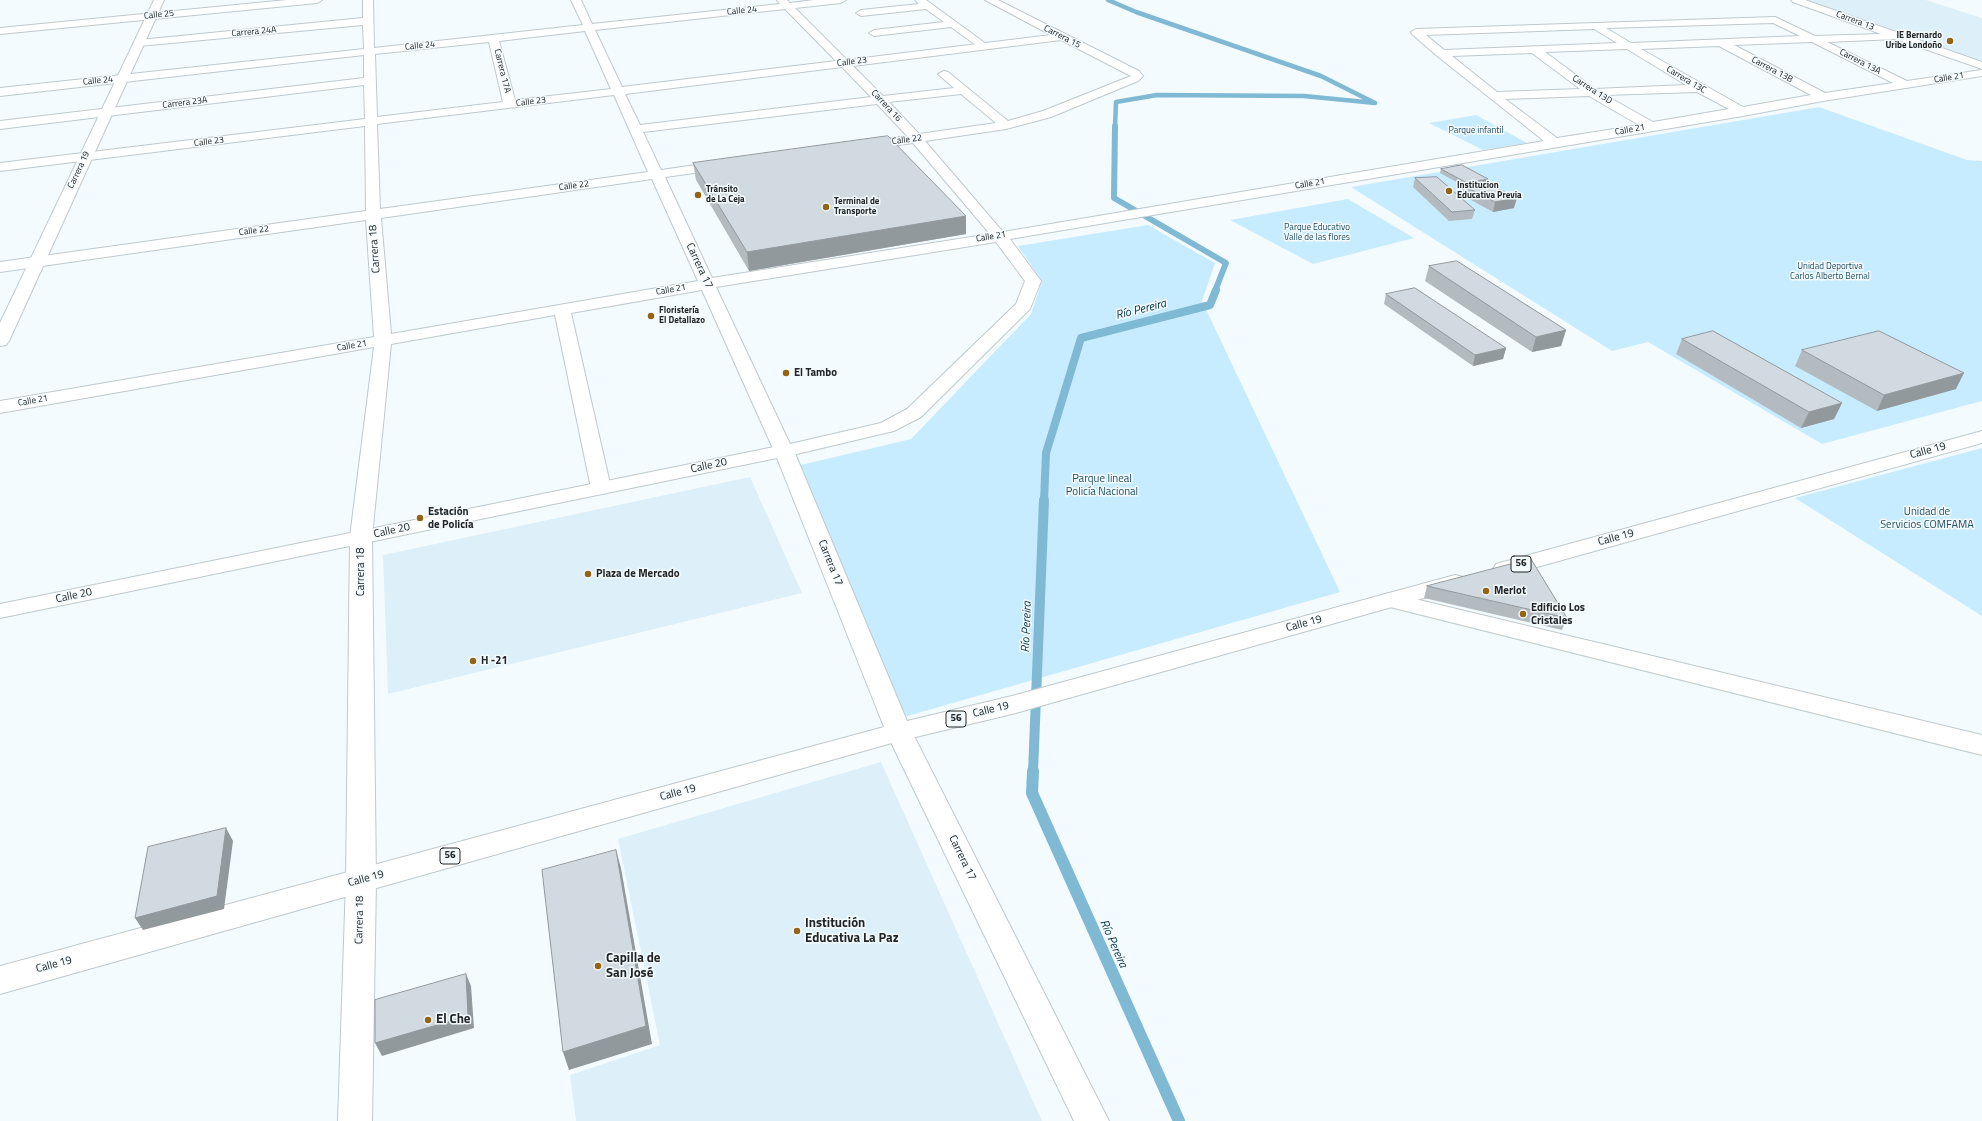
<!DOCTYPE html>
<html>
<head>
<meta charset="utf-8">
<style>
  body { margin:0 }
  canvas { display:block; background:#f4fbfe }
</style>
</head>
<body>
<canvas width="1982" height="1121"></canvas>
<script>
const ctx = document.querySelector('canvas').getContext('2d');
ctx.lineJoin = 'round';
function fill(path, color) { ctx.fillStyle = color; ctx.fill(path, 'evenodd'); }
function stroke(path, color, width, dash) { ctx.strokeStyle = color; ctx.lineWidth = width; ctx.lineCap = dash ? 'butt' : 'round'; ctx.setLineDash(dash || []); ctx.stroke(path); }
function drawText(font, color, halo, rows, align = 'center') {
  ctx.font = font + ' "Titillium Web",sans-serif'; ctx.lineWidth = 3; ctx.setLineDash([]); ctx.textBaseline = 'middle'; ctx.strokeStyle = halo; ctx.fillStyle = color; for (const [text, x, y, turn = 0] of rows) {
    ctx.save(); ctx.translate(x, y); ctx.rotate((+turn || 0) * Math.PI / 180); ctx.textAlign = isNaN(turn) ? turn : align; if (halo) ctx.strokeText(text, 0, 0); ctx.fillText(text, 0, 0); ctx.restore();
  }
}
fill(new Path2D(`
  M1805 0H1926L1982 18V63Z
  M750 477 802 593 388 694 383 555Z
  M881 762 1042 1121H576L570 1075 660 1045 618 839Z`), '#ddf0fa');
fill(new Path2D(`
  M1819 107 1967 160 1982 161V401L1822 444 1648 342 1612 351 1351 187Z
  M1476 115 1527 143 1483 150 1429 123Z
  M1348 199 1414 238 1313 264 1230 220Z
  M1148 225 1215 263 1202 301 1340 592 904 717 801 465 911 439 1031 314 1042 281 1018 246Z
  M1982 448V616L1795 498Z`), '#c8ecff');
stroke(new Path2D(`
  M1108 0 1136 12 1321 76 1375 103 1304 96 1157 95 1116 102 1115 127`), '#7fb9d4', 4.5);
stroke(new Path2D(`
  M1115 126 1114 198 1226 263 1215 291`), '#7fb9d4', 6);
stroke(new Path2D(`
  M1044 501 1046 453 1081 338 1210 305 1216 290`), '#7fb9d4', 8);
stroke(new Path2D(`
  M1033 772 1044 500`), '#7fb9d4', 10);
stroke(new Path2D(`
  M1033 771 1032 793 1179 1121`), '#7fb9d4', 12);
const pedestrian = new Path2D(`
  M915 0H926L989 46 988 48H980L951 27 874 36 869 33 874 30 944 22 926 9 861 16 856 13 861 10 919 4Z`);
const minor = new Path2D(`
  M287 0H322L317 3 0 34V28Z
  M363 0H373L374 48 583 25 571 0H581L592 24 780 4 777 0H787L790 3 814 0H846L841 3 795 8 847 60 1051 35 985 0H998L1139 71 1143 76 1138 81 1051 117 1006 129 925 141 1003 232 1544 141 1436 55 1412 34 1411 32 1416 29 1775 17 1815 36 1881 34 1793 2 1791 0H1805L1982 62V69L1896 39 1827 42 1907 81 1982 70V76L1823 101 1743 116 1010 239 1041 281 1030 309 921 417 894 431 784 457 777 455 774 451 702 290 571 313 611 488 608 492 601 494 594 492 591 488 555 315 391 344 372 537 376 881 372 1121H338L346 881 350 537 374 347 0 413V401L374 337 366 220 0 272V262L366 211 365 126 0 171V163L365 119 364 85 0 129V121L364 78V55L0 96V88L364 49 363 25 139 46 134 43 139 40 363 18ZM785 9 836 61 622 87 595 30ZM1773 23 1800 36 1631 43 1606 28ZM1594 29 1617 43 1444 50 1426 35ZM585 31 611 89 515 100 499 41ZM1061 40 1131 76 1043 111 1008 121 948 72 944 71 938 74 954 88 883 96 853 66ZM489 42 503 102 377 117 375 54ZM1812 42 1893 83 1825 93 1734 45ZM1719 46 1811 95 1743 107 1641 49ZM1627 49 1686 85 1595 89 1545 52ZM1532 53 1580 89 1497 92 1452 56ZM842 67 871 97 640 125 625 94ZM1697 92 1729 109 1653 122 1605 95ZM961 94 996 123 919 134 889 102ZM614 95 648 172 380 209 377 124ZM1589 96 1639 125 1557 138 1505 99ZM877 104 907 136 858 143 857 146 858 149 863 150 913 143 990 234 712 278 665 177 724 169 729 168 731 165 729 162 724 161 661 170 643 132ZM652 179 698 281 391 334 381 218ZM996 242 1025 281 1016 304 907 409 881 423 790 444 716 287Z
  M1390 593 1982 735V755L1382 605 1379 600 1382 595Z
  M899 723 908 725 912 732 1109 1121H1074L886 732 890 725Z`);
const secondary = new Path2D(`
  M154 0H164L9 341 6 345 0 346V323Z`);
const primary = new Path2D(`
  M1982 431V443L1512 574 1504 576 1496 574 1493 569 1496 564Z
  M784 445 791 447 794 451 907 721 1012 696 1455 575 1463 577 1466 582 1463 587 1012 714 899 741 0 994V966L884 727 777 458 0 618V604Z`);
stroke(pedestrian, '#bec9ce', 2);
stroke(minor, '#bec9ce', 2);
stroke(secondary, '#bec9ce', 2);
stroke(primary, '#bec9ce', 2);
fill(pedestrian, '#fff');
fill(minor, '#fff');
fill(secondary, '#fff');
fill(primary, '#fff');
fill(new Path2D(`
  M693 163 966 216V234L749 271 696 180Z
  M1441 169 1487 183 1514 208 1493 212 1460 194 1462 185 1440 173Z
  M1415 178 1475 210 1472 219 1449 221 1413 187Z
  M1429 266 1566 330 1561 346 1532 352 1425 281Z
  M1386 294 1506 348 1503 359 1473 366 1384 304Z
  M1682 339 1842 403 1834 419 1801 428 1676 354Z
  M1802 350 1956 389 1877 411 1795 366Z
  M1427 586 1567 618 1562 630 1424 598Z`), '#b3bbc1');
fill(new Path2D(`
  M1488 179 1487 184 1466 188 1467 183Z
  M1517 198 1514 208 1493 212 1495 202Z
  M966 216V234L749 271 747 252Z
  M1566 330 1561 346 1532 352 1536 337Z
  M1506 348 1503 359 1473 366 1475 355Z
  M1964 373 1956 389 1877 411 1884 395Z
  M1842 403 1834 419 1801 428 1809 412Z
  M226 828 233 841 224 909 143 930 135 918Z
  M616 850 621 868 652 1044 569 1070 563 1052Z
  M466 974 471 986 474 1028 382 1056 375 1043Z`), '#92999d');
const building = new Path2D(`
  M888 136 966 216 747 252 693 163Z
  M1462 165 1488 179 1467 183 1441 169Z
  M1437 177 1475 210 1452 212 1415 178Z
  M1483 181 1517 198 1495 202 1462 185Z
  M1457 261 1566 330 1536 337 1429 266Z
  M1415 288 1506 348 1475 355 1386 294Z
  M1713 331 1842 403 1809 412 1682 339Z
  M1879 331 1964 373 1884 395 1802 350Z
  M1531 559 1567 618 1427 586Z
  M226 828 217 896 135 918 148 847Z
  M616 850 646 1026 563 1052 542 870Z
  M466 974 468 1016 375 1043V1000Z`);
fill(building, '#d0dae0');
stroke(building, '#92999d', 1);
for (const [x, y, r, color] of [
  [1950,41,4,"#946414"],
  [1449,191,4,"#946414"],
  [698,195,4,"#946414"],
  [826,207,4,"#946414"],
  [651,316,4,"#946414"],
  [786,373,4,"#946414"],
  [420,518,4,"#946414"],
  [588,574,4,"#946414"],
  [1486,591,4,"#946414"],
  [1523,614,4,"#946414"],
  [473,661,4,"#946414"],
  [797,931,4,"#946414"],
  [598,966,4,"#946414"],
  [428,1020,4,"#946414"]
]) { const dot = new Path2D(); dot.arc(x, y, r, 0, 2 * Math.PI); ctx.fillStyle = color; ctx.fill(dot); stroke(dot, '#f4fbfe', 1.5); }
drawText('9px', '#212527', '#f4fbfe', [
  ["Calle 24",742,11,-6],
  ["Calle 25",159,15,-6],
  ["Carrera 13",1855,21,20],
  ["Carrera 24A",254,32,-5],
  ["Carrera 15",1062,37,27],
  ["Calle 24",420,46,-6],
  ["Calle 23",852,62,-7],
  ["Carrera 13A",1860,62,27],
  ["Carrera 13B",1772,70,28],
  ["Carrera 17A",502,71,76],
  ["Calle 21",1949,78,-9],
  ["Carrera 13C",1686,80,31],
  ["Calle 24",98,81,-6],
  ["Carrera 13D",1592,90,33],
  ["Calle 23",531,102,-7],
  ["Carrera 23A",185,103,-7],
  ["Carrera 16",886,106,47],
  ["Calle 21",1630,130,-10],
  ["Calle 22",907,140,-8],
  ["Calle 23",209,142,-7],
  ["Carrera 19",79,170,-65],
  ["Calle 21",1310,184,-9],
  ["Calle 22",574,186,-8],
  ["Calle 22",254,231,-8],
  ["Calle 21",991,237,-9],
  ["Calle 21",671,290,-10],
  ["Calle 21",352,346,-10],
  ["Calle 21",33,401,-10]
]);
drawText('bold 9px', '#212527', '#f4fbfe', [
  ["IE Bernardo",1942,36,"right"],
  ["Uribe Londoño",1942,46,"right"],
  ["Institucion",1457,186],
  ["Educativa Previa",1457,196],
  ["Tránsito",706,190],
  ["de La Ceja",706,200],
  ["Terminal de",834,202],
  ["Transporte",834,212],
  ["Floristería",659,311],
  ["El Detallazo",659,321]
], 'left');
drawText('9px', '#1e4d61', '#f4fbfe', [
  ["Parque infantil",1476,131],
  ["Parque Educativo",1317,228],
  ["Valle de las flores",1317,238],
  ["Unidad Deportiva",1830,267],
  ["Carlos Alberto Bernal",1830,277]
]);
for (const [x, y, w] of [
  [1521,564,20],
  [956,719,20],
  [450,856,20]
]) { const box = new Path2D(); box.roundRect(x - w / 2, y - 8, w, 16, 3); ctx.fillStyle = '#f4fbfe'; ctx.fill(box); stroke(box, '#212527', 1); }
drawText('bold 10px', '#212527', null, [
  ["56",1521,564],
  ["56",956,719],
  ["56",450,856]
]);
drawText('11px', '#212527', '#f4fbfe', [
  ["Carrera 18",375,249,-94],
  ["Carrera 17",699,266,65],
  ["Calle 19",1928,451,-15],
  ["Calle 20",709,466,-12],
  ["Calle 20",392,531,-12],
  ["Calle 19",1616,538,-15],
  ["Carrera 17",830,563,68],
  ["Carrera 18",361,572,-90],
  ["Calle 20",74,596,-12],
  ["Calle 19",1304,624,-15],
  ["Calle 19",991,710,-14],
  ["Calle 19",678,793,-15],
  ["Carrera 17",962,858,64],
  ["Calle 19",366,879,-15],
  ["Carrera 18",360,920,-89],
  ["Calle 19",54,965,-15]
]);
drawText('bold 11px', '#212527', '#f4fbfe', [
  ["El Tambo",794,373],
  ["Estación",428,512],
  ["de Policía",428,525],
  ["Plaza de Mercado",596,574],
  ["Merlot",1494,591],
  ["Edificio Los",1531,608],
  ["Cristales",1531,621],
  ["H -21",481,661]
], 'left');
drawText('11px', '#1e4d61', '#f4fbfe', [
  ["Parque lineal",1102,479],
  ["Policía Nacional",1102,492],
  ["Unidad de",1927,512],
  ["Servicios COMFAMA",1927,525]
]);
drawText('italic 12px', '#003346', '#f4fbfe', [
  ["Río Pereira",1141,310,-14],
  ["Río Pereira",1027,627,-88],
  ["Río Pereira",1113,944,66]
]);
drawText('bold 13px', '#212527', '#f4fbfe', [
  ["Institución",805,924],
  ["Educativa La Paz",805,939],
  ["Capilla de",606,959],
  ["San José",606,974],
  ["El Che",436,1020]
], 'left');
</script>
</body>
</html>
